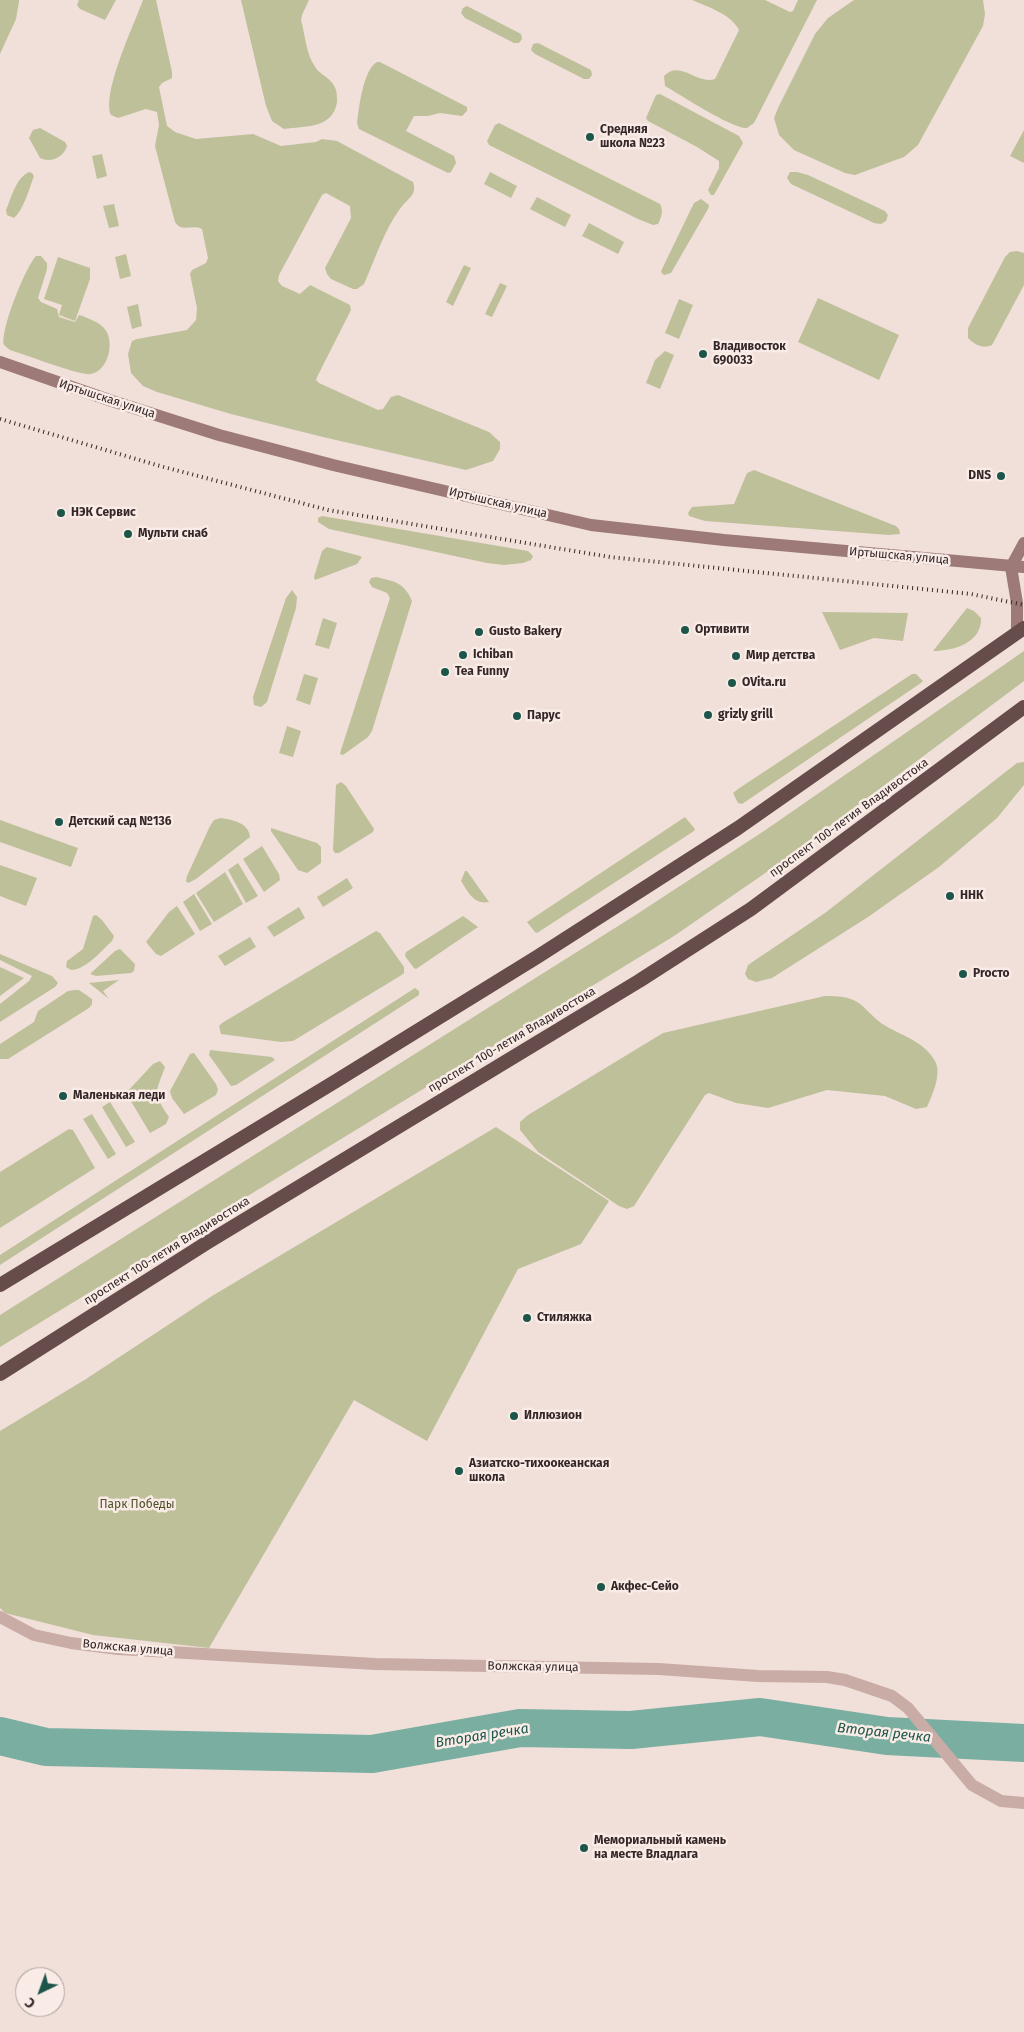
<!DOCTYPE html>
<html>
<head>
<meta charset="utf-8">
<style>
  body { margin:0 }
  #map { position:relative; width:1024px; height:2032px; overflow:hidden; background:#f1dfd9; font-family:"Fira Sans",sans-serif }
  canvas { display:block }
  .north { position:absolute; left:15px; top:1967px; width:50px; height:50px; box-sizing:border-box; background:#f9ebe6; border:1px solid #ab9d9a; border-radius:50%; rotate:222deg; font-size:14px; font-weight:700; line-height:20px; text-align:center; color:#352727 }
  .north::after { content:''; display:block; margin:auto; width:18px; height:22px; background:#1c564a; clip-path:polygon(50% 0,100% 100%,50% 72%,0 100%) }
</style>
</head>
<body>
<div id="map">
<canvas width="1024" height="2032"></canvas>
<div class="north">С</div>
</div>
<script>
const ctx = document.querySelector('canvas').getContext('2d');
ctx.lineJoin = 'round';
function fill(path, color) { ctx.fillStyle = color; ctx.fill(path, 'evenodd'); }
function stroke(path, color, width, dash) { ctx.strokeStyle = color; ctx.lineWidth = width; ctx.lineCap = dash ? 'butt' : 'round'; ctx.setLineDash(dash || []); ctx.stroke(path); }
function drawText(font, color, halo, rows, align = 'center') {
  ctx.font = font + ' "Fira Sans",sans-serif'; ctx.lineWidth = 5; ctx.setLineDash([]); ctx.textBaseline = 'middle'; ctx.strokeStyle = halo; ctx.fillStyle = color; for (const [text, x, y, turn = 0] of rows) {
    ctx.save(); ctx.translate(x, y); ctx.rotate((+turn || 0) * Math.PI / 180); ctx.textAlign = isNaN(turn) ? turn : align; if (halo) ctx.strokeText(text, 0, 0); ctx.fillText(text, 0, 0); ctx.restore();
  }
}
fill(new Path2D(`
  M0 0H19V2L16 19 0 54Z
  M79 0H116L105 20 80 9 77 5Z
  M143 0H156L172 72V78L162 83 159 87 167 126 175 132 196 139 253 134 281 146 316 142 322 139 337 141 413 182C417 194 410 197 403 205 386 225 375 260 364 284L357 289H353L331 279 327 274 325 268 351 218 350 206 326 193 322 195 279 275 278 281 282 286 300 294 310 285 350 305 351 310 317 377 316 380 319 383 378 410 383 409 391 397 398 395 489 432 500 442V449L493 461 466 470 323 437 231 414 157 392 143 386 131 373 128 354 132 341 137 339 187 330 196 320 197 308 190 274 192 270 206 263 208 258 202 229C192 224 182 233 175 222L155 146 159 125 157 112 146 109 118 118 111 115C102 92 134 25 143 0Z
  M241 0H309L302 15 301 20C305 34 306 53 314 65 318 74 328 76 333 84 337 90 337 94 337 102 333 129 305 126 284 129L272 121 266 106Z
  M692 0H765L790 12 793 11 798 0H817L754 123 747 128C734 130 679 94 665 86L664 76C680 59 697 85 715 79L739 30C731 14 708 7 692 0Z
  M854 0H983L985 14 983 26 918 145 904 157 855 175 845 173 794 150 779 135 774 118 778 108 815 34 828 18Z
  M467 6 521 34 522 39 519 43H514L465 18 461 13 463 8Z
  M538 43 591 70 592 75 589 79H584L535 54 531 50 533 44Z
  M377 62H380L467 107V111L462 116 440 113 428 116H414L406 131 454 156 456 163 451 172 448 173 359 129 357 123C359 108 363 70 377 62Z
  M660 94 739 136 743 143 714 195H711L708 190 719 168V161L697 147 648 121 646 118 656 95Z
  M499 123 660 204C664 211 661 218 658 224L653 225 638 219 489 145 487 141 495 125Z
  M40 128 65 142 67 146C63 158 51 163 40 158L29 138 33 130Z
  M1024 130V163L1010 156Z
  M102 154 107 176 97 179 92 156Z
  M29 172 32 173 34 176C29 189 24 209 14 218L7 215 6 210C12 197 15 179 29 172Z
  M490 172 517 186 511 198 484 184Z
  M790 172H797L808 175 885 211 888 215 886 221 881 224 874 223 791 184 787 178Z
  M537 197 571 215 565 227 530 209Z
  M701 199 709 205 708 209 671 273 664 275 661 272 662 269 694 203Z
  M114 204 119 226 109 228 103 206Z
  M589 223 624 242 618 254 582 236Z
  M1017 251 1024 253V285L992 345C983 349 975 345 968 338V328L1005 257 1010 252Z
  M126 254 131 276 120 279 115 257Z
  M36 256H41L47 263V269L38 298 41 302 57 309 59 317 75 322 79 315 83 316C89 319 98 322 103 327 116 339 109 371 91 374 80 376 24 354 10 350L4 345C0 331 25 268 36 256Z
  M58 257 90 268V279L75 321 59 315 62 305 44 299Z
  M464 265 471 268 453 306 446 302Z
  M500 283 507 286 492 317 485 314Z
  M818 298 899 335 879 380 798 342Z
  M679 299 693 305 679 339 665 333Z
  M138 304 142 326 132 329 127 307Z
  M665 351 674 355 660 389 646 383 655 360Z
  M754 470 896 526 899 529 900 534 889 535 705 521 689 516 688 513 692 507 734 504 747 473Z
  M322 516 528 551 533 556 531 560 523 563 504 565 487 563 329 529 318 522V518Z
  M327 547 360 556 362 557 357 564 315 580 314 577 322 551Z
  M376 577C394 581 405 583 412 601L372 731 368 737 343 755 340 754 341 750 390 598 387 593 372 587 369 582 371 578Z
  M292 590 297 597 296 608 267 702 261 707 254 705 253 697 286 598Z
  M967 608 974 611 981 618C982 643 953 651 933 651Z
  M822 612 908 613 903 641 874 638 840 650Z
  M323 618 337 623 329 649 315 645Z
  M1024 651V681L787 858 674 936 0 1347V1315L634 916 764 831Z
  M304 674 318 678 310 705 296 700Z
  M912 674H916L923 681 921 683 742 804 738 803 733 793 738 789Z
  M287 726 301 731 293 757 279 753Z
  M1024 762V785L997 818 939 867 868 917 772 978 756 982 748 979 745 974 748 965 825 913 1017 763Z
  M341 782 346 786 374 829 373 832 339 853H335L333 850 336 785Z
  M685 817 695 829 694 831 537 933 535 932 527 922Z
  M221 818C233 820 249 823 250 837L196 879 188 883 186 881 187 876 210 826 214 820Z
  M0 820 78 848 71 867 0 842Z
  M271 828 317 843 321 847V863L307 873 298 870 271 831Z
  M262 846 279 874 280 880 264 892 243 859Z
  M238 863 258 896 246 903 228 870Z
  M0 865 37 878 26 906 0 896Z
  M465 871H467L489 902C474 905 468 892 461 881Z
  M225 872 243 904 214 922 196 893Z
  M347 878 353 888 323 907 317 897Z
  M194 894 212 924 200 931 183 902Z
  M177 906 195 934 161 956 156 954 146 942 169 912Z
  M299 907 305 918 274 937 267 927Z
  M96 915 102 920 114 936 112 941C100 952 87 969 71 970L66 967 67 961 83 949 93 916Z
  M463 916 478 927 416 969 414 968 405 956 406 952Z
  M376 931 380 933 404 967V973L400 976 293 1041 281 1042 221 1034 219 1026 222 1023Z
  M250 937 256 947 225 966 218 956Z
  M120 949 135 964 134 971 131 973 96 976 90 974 115 951Z
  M0 954 52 976 58 983 55 987 0 1022V1004L29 981 32 976 0 960Z
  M0 967 24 978 0 996Z
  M119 980 103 991 109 999 89 983Z
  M415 988 419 991V995L0 1265V1255Z
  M75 990H79L92 999V1004L89 1008 8 1059H0V1044L34 1022 38 1011 68 991Z
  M825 996C834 996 842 996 851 999 863 1003 871 1016 881 1023 900 1036 925 1040 936 1063 941 1076 932 1096 927 1107L916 1109 885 1096 827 1090 768 1108 736 1103 709 1093 705 1095 634 1206 627 1209 619 1206 538 1152 520 1130V1122L528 1115 663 1033Z
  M210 1050 272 1057 275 1060 236 1085 231 1086 209 1055Z
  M194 1053 216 1084 218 1090 216 1095 184 1114 172 1098 170 1091 190 1054Z
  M160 1061 165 1067C155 1094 153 1093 169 1117L166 1124 150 1133 126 1093 153 1064Z
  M110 1102 135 1142 126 1147 102 1107Z
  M92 1114 116 1154 108 1159 83 1119Z
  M496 1127 609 1201 581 1244 518 1269 427 1441 354 1400 209 1648 93 1635 5 1613 0 1608V1431L86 1379 212 1296Z
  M69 1129 73 1130 95 1168 0 1228V1172Z`), '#bec09a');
stroke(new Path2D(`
  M0 1736 46 1747 372 1754 520 1728 631 1730 760 1717 887 1736 1024 1743`), '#79aea1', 38);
stroke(new Path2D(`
  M0 1617 34 1635 71 1643 118 1649 375 1664 659 1669 758 1676 827 1677 845 1680 892 1696 908 1708 972 1785 1001 1801 1024 1803`), '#c9aca6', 12);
stroke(new Path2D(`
  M0 362 112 401 219 435 333 465 591 525 724 540 1024 567
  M1011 567 1017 603V633
  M1011 567 1024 543`), '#9d7a77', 12);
stroke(new Path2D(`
  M0 1285 336 1081 537 957 738 828 1024 628
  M0 1374 208 1242 639 981 751 909 1024 707`), '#664c4b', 14);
stroke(new Path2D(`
  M0 419 160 466 328 510 610 557 971 594 1024 605`), '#352727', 4, [1, 4]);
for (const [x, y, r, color] of [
  [590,137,5,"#1c564a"],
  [703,354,5,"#1c564a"],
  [1001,476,5,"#1c564a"],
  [61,513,5,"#1c564a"],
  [128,534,5,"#1c564a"],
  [685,630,5,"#1c564a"],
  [479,632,5,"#1c564a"],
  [463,655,5,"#1c564a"],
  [736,656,5,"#1c564a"],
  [445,672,5,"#1c564a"],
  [732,683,5,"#1c564a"],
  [708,715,5,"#1c564a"],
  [517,716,5,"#1c564a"],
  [59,822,5,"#1c564a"],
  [950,896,5,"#1c564a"],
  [963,974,5,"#1c564a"],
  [63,1096,5,"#1c564a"],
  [527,1318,5,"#1c564a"],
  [514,1416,5,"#1c564a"],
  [459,1471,5,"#1c564a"],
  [601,1587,5,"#1c564a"],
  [584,1848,5,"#1c564a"]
]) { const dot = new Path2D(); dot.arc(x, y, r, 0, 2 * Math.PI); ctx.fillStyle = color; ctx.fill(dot); stroke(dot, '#f9ebe6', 2); }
drawText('bold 12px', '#352727', '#f9ebe6', [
  ["Средняя",600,130],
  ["школа №23",600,144],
  ["Владивосток",713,347],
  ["690033",713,361],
  ["DNS",991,476,"right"],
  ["НЭК Сервис",71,513],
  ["Мульти снаб",138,534],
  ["Ортивити",695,630],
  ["Gusto Bakery",489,632],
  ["Ichiban",473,655],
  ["Мир детства",746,656],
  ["Tea Funny",455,672],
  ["OVita.ru",742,683],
  ["grizly grill",718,715],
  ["Парус",527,716],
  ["Детский сад №136",69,822],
  ["ННК",960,896],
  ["Proсто",973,974],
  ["Маленькая леди",73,1096],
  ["Стиляжка",537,1318],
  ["Иллюзион",524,1416],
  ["Азиатско-тихоокеанская",469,1464],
  ["школа",469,1478],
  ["Акфес-Сейо",611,1587],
  ["Мемориальный камень",594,1841],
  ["на месте Владлага",594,1855]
], 'left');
drawText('12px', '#352727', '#f9ebe6', [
  ["Иртышская улица",107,399,18],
  ["Иртышская улица",498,503,13],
  ["Иртышская улица",899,556,5],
  ["проспект 100-летия Владивостока",849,818,-36],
  ["проспект 100-летия Владивостока",512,1040,-31],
  ["проспект 100-летия Владивостока",167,1251,-32],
  ["Волжская улица",128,1648,5],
  ["Волжская улица",533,1667,1]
]);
drawText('12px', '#50532a', '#f9ebe6', [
  ["Парк Победы",137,1505]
]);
drawText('italic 14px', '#1c564a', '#f9ebe6', [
  ["Вторая речка",884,1733,6],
  ["Вторая речка",482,1736,-9]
]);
</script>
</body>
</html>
